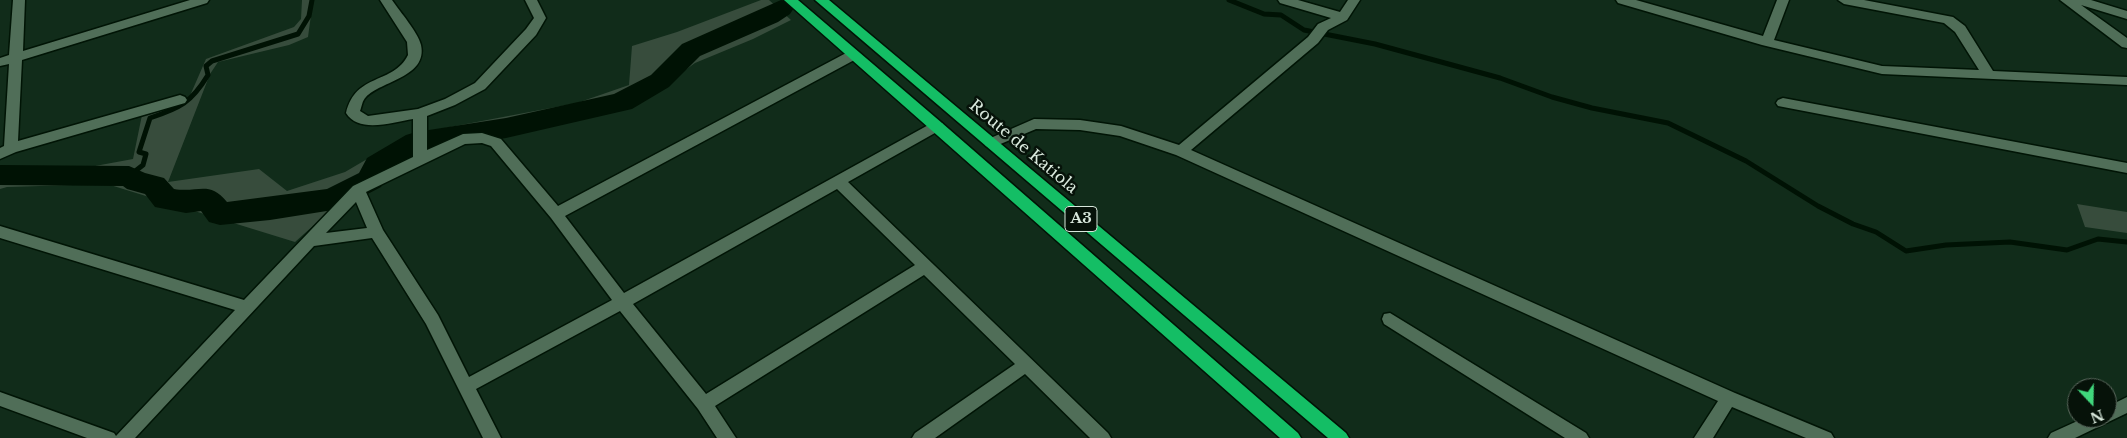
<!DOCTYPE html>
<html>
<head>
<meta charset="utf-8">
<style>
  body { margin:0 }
  #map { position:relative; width:2127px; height:438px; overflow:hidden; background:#112c1a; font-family:"Libre Baskerville",serif }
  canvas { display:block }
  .north { position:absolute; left:2067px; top:378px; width:50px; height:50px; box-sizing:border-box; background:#061209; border:1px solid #5a685d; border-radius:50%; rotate:159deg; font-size:14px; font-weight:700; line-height:20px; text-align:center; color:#d8e8dc }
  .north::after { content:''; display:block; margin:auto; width:18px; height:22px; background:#40d77c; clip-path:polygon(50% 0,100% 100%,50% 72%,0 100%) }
</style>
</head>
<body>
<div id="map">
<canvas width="2127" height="438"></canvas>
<div class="north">N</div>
</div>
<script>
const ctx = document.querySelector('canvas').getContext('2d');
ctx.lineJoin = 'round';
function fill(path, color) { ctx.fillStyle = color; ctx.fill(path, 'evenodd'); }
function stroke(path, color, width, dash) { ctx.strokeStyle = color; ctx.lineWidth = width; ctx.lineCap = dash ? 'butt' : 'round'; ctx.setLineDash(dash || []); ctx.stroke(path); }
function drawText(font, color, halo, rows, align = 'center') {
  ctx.font = font + ' "Libre Baskerville",serif'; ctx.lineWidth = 5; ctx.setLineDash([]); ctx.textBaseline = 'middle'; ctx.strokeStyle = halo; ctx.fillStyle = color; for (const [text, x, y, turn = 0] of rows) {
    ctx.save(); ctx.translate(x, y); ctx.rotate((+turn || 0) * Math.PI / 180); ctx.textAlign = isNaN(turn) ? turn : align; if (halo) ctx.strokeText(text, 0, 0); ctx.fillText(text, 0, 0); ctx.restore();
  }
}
fill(new Path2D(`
  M302 0H313L308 37 289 45 218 62 210 74 168 182 259 169 287 191 345 172 408 135 577 103 629 85 632 46 677 32 761 0H769L791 20 753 39 695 63 662 87 589 118 450 140 362 182 295 242 107 184 7 187 0 189V167L95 166 133 159 142 115 189 98 206 59 294 27 301 19Z
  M2077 204 2127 212V233L2085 227Z`), '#374c3c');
stroke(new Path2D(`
  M1229 0 1264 14 1281 15 1304 30 1375 44 1500 78 1552 97 1592 108 1668 123 1746 161 1818 206 1853 224 1876 232 1906 251 1946 245 2010 242 2067 250 2098 239 2127 242
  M129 176 143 165 146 154 139 152 150 118C180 108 191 103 208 75L206 66 212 61 298 34 309 16 312 0`), '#001204', 5);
fill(new Path2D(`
  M781 0 790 2 794 8 790 14 778 22 700 56 669 87 632 109 506 138 423 151 389 171 381 187 343 207 333 210 270 220 220 225 209 222 201 211 186 213 155 207 145 194 127 189 123 186 0 185V165L129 166 145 173 164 178 174 189C199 193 209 180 227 202L327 189 359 173 367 158 406 135 416 132 506 118 614 94 651 75 682 44Z`), '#001204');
const street = new Path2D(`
  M13 0H25L23 51 190 0H209L207 3 22 60 18 141 180 95 185 97 187 100 185 103 16 152 0 159V148L4 146 9 64 0 66V58L9 55Z
  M380 0H392C400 12 418 32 421 45 428 77 381 81 366 97 362 101 362 106 360 111L368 116 418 109 445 99 475 83 526 29 534 18 525 0H537L546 18 536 35 485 89 455 105 427 116V150L463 134 482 133 501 139 558 206 848 52H858L860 55 858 58 565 216 624 293 932 123H942L944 126 942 129 848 182 1108 433 1111 438H1090L1025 374 935 438H912L915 433 1015 364 924 275 715 406 736 438H717L698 409 620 311 476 389 501 438H483L426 324 372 238 314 246 135 438H87L0 406V392L114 433 116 436 235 310 0 238V226L244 300 353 186 413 157V119C393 122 359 134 346 113 356 72 393 85 408 55L407 42ZM482 143 491 146 551 218 612 300 469 377 438 315 383 230 366 192 465 144ZM837 189 915 265 706 394 633 304ZM356 202 367 228 326 233Z
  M1278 0H1298L1340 12 1348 0H1360L1347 20 1328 30 1318 43 1191 150 1735 393 1831 433 1834 438H1806L1732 407 1713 438H1694L1718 401 1176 155 1120 136 1080 130 1036 129 991 148 986 146 984 143 986 140 1034 119 1080 120 1121 126 1179 145 1308 37 1318 24 1331 18 1280 3Z
  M1616 0H1636L1763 36 1777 0H1789L1774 40 1882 66 1979 70 1955 32 1944 23 1844 4 1838 0H1864L1953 17 1965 26 1993 71 2127 77V85L1882 74 1762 45 1618 3Z
  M2060 0H2091L2127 11V19L2081 5 2127 38V48L2122 47Z
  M1783 98 2127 163V173L1778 106 1776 103 1778 100Z
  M1390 313 1586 433 1589 438H1565L1384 324 1382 319 1384 314Z
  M2127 397V413L2075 438H2048L2051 433 2084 418H2107V407Z`);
const highway = new Path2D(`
  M784 0H798L942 123 1298 433 1301 438H1280Z
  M815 0H829L1346 433 1349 438H1328Z`);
stroke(street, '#001405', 3);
stroke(highway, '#001405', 3);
fill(street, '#506e58');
fill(highway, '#14be65');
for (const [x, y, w] of [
  [1081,219,32]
]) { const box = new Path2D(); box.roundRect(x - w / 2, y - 12.5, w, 25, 4); ctx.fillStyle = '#061209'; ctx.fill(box); stroke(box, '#d8e8dc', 1); }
drawText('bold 15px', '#d8e8dc', null, [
  ["A3",1081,219]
]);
drawText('16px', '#d8e8dc', '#061209', [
  ["Route de Katiola",1023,147,40]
]);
</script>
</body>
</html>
